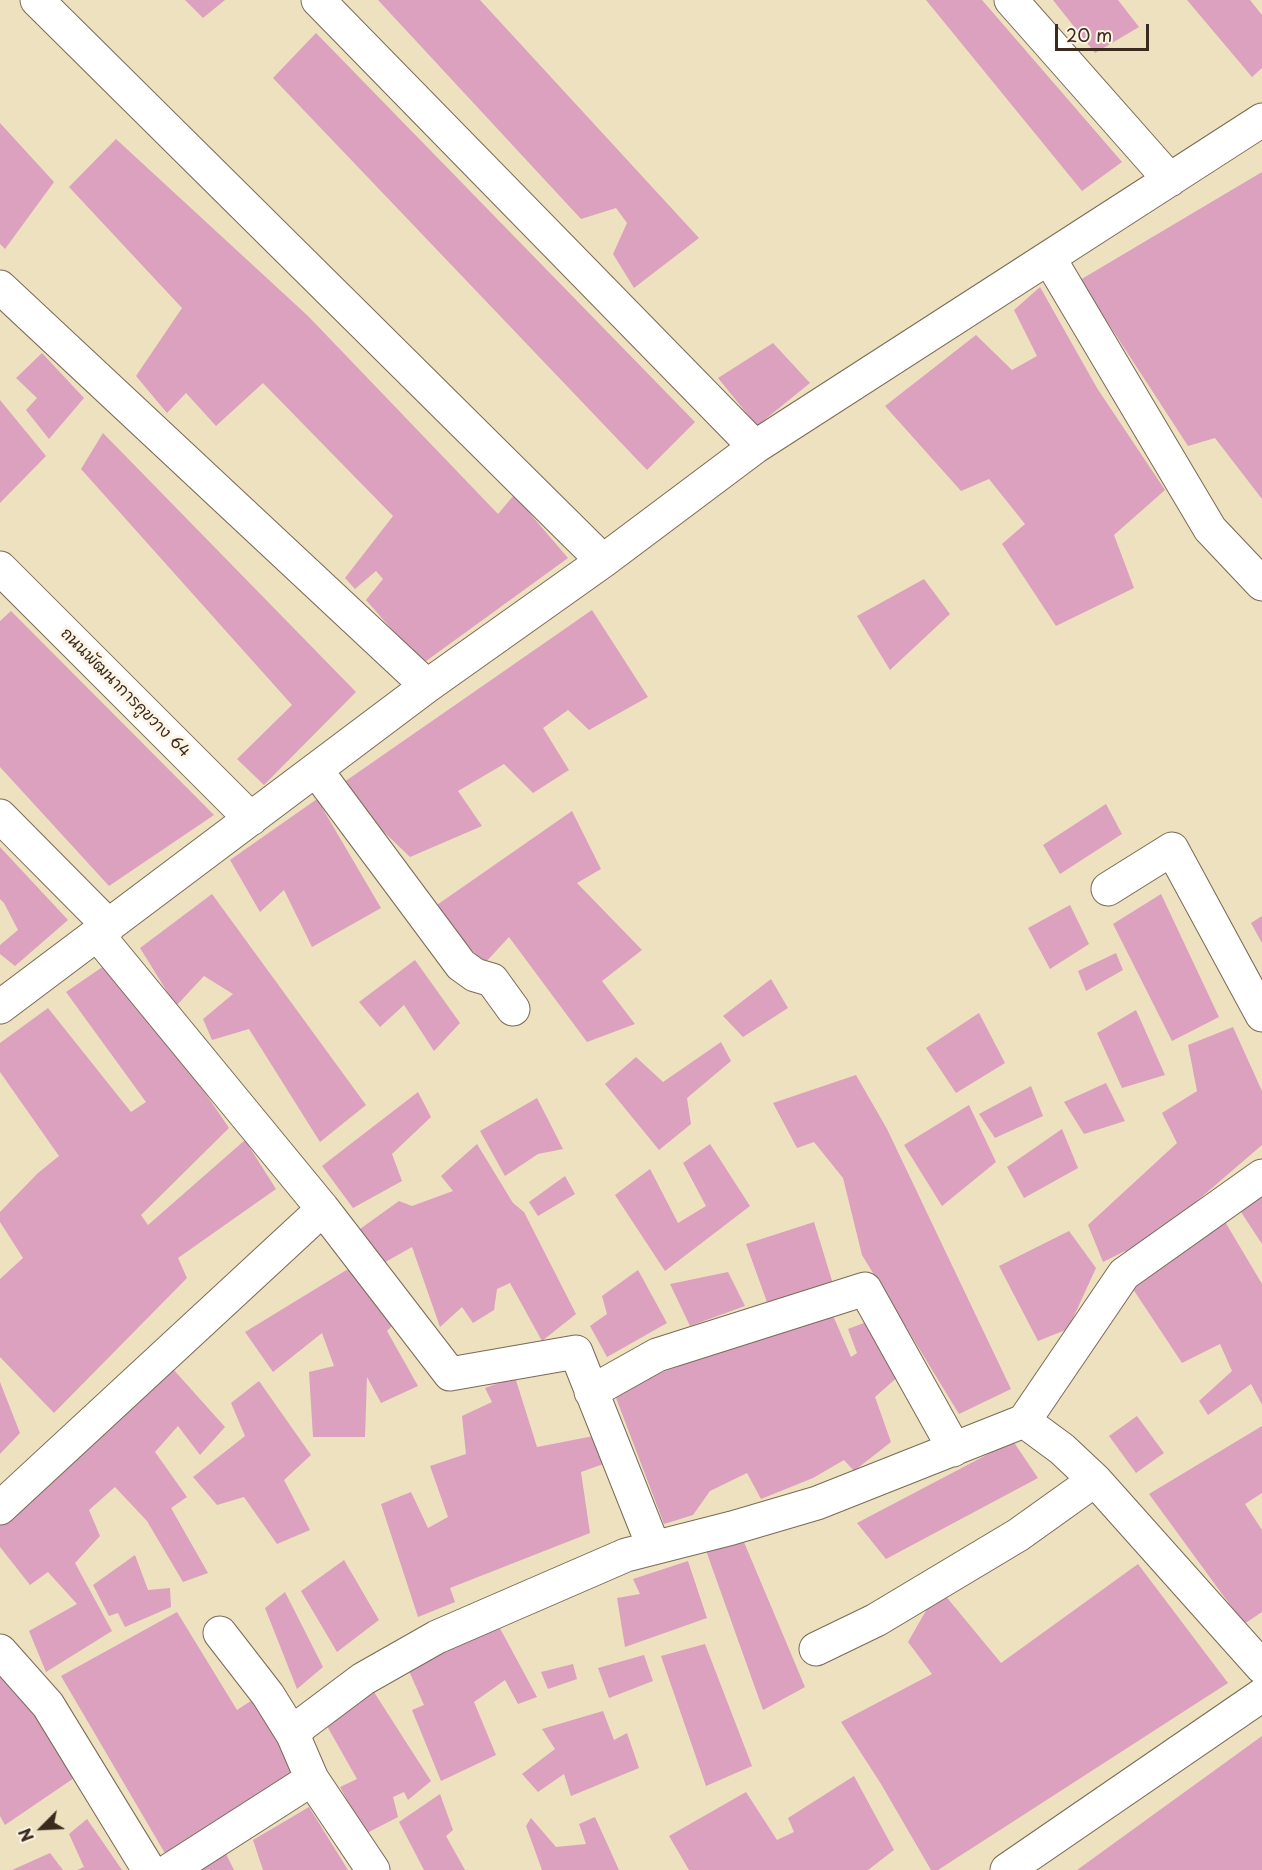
<!DOCTYPE html>
<html>
<head>
<meta charset="utf-8">
<style>
  body { margin:0 }
  #map { position:relative; width:1262px; height:1870px; overflow:hidden; background:#ede1bf; font-family:"Playpen Sans",sans-serif }
  canvas { display:block }
  .north { position:absolute; left:12px; top:1798px; width:60px; height:60px; -webkit-text-stroke:4px #fcf5e5; paint-order:stroke; rotate:246deg; font-size:16px; font-weight:700; line-height:24px; text-align:center; color:#3b2a1e }
  .north::after { content:''; display:block; margin:auto; width:21px; height:27px; background:#3b2a1e; clip-path:polygon(50% 0,100% 100%,50% 72%,0 100%) }
  .scale { position:absolute; left:1055px; top:24px; width:94px; height:27px; box-sizing:border-box; border:3px solid #3b2a1e; border-top:0; padding-left:8px; font-size:18px; line-height:21px; white-space:nowrap; color:#3b2a1e; -webkit-text-stroke:4px #fcf5e5; paint-order:stroke }
</style>
</head>
<body>
<div id="map">
<canvas width="1262" height="1870"></canvas>
<div class="north">N</div>
<div class="scale">20 m</div>
</div>
<script>
const ctx = document.querySelector('canvas').getContext('2d');
ctx.lineJoin = 'round';
function fill(path, color) { ctx.fillStyle = color; ctx.fill(path, 'evenodd'); }
function stroke(path, color, width, dash) { ctx.strokeStyle = color; ctx.lineWidth = width; ctx.lineCap = dash ? 'butt' : 'round'; ctx.setLineDash(dash || []); ctx.stroke(path); }
function drawText(font, color, halo, rows, align = 'center') {
  ctx.font = font + ' "Playpen Sans","Playpen Sans Thai",sans-serif'; ctx.lineWidth = 6; ctx.setLineDash([]); ctx.textBaseline = 'middle'; ctx.strokeStyle = halo; ctx.fillStyle = color; for (const [text, x, y, turn = 0] of rows) {
    ctx.save(); ctx.translate(x, y); ctx.rotate((+turn || 0) * Math.PI / 180); ctx.textAlign = isNaN(turn) ? turn : align; if (halo) ctx.strokeText(text, 0, 0); ctx.fillText(text, 0, 0); ctx.restore();
  }
}
fill(new Path2D(`
  M185 0H225L203 18Z
  M378 0H480L699 238 634 288 613 254 627 223 616 208 581 219Z
  M926 0H982L1122 162 1082 191Z
  M1053 0H1118L1139 27 1095 53Z
  M1187 0H1250L1262 15V68L1252 77Z
  M316 33 695 422 647 470 273 78Z
  M0 123 54 182 5 249 0 244Z
  M116 139 308 316 498 514 514 495 568 558 422 664 366 600 383 579 376 571 355 589 345 578 393 516 263 383 216 426 186 393 167 413 136 376 182 308 69 187Z
  M1262 172V499L1215 438 1188 446 1080 280Z
  M1040 287 1097 388 1165 490 1114 535 1134 588 1056 626 1002 544 1025 524 989 479 961 491 885 406 976 335 1012 370 1037 356 1014 310Z
  M773 343 810 383 757 426 718 378Z
  M42 353 84 398 49 439 26 410 37 398 16 378Z
  M0 400 46 456 0 503Z
  M103 433 356 692 264 785 237 759 292 705 81 469Z
  M924 579 950 614 890 670 857 616Z
  M592 610 648 697 589 730 568 710 543 728 569 770 533 793 504 764 458 791 482 826 410 857 337 787Z
  M11 611 214 815 109 886 0 767V621Z
  M317 799 381 908 312 947 284 890 260 912 230 860Z
  M1106 804 1122 834 1060 874 1043 845Z
  M572 811 601 869 577 883 642 950 602 981 635 1024 587 1042 509 937 484 964 434 907Z
  M0 847 68 920 15 966 0 954V945L18 930 4 903 0 899Z
  M212 894 366 1105 320 1142 249 1029 212 1040 203 1019 233 994 204 976 176 1006 140 948Z
  M1161 894 1219 1017 1172 1041 1113 924Z
  M1070 905 1089 944 1050 969 1028 928Z
  M1262 916V943L1251 923Z
  M1116 953 1123 970 1086 991 1078 971Z
  M114 959 229 1128 141 1215 148 1225 245 1140 276 1189 178 1258 187 1278 54 1413 0 1357V1279L23 1258 0 1222V1212L38 1173 59 1156 0 1072V1043L48 1008 131 1112 146 1102 66 992Z
  M415 960 460 1023 434 1051 404 1005 380 1027 359 1002Z
  M771 979 788 1008 743 1037 723 1016Z
  M1136 1010 1165 1075 1122 1088 1097 1033Z
  M979 1013 1005 1063 956 1093 926 1048Z
  M1233 1027 1262 1091V1145L1134 1255 1125 1251 1103 1262 1088 1225 1177 1143 1162 1113 1197 1091 1188 1045Z
  M721 1042 731 1061 687 1098 691 1124 659 1150 605 1084 636 1057 663 1082Z
  M856 1075 887 1129 1011 1389 959 1414 862 1255 843 1178 814 1142 797 1148 773 1103Z
  M1106 1083 1125 1121 1084 1134 1064 1102Z
  M1031 1086 1043 1116 995 1138 979 1114Z
  M418 1092 431 1117 392 1154 402 1181 353 1208 322 1166Z
  M537 1098 563 1149 538 1154 505 1176 480 1131Z
  M969 1105 996 1162 942 1206 904 1145Z
  M1062 1129 1078 1168 1024 1198 1007 1167Z
  M477 1144 513 1203 524 1212 576 1314 542 1341 510 1283 497 1289 494 1310 473 1323 462 1307 440 1327 412 1247 380 1265 360 1229 399 1201 412 1206 453 1191 441 1176Z
  M710 1144 750 1206 665 1271 615 1195 650 1169 678 1223 706 1206 683 1163Z
  M565 1176 575 1194 538 1216 529 1202Z
  M1262 1195V1244L1239 1209Z
  M1224 1220 1262 1284V1405L1251 1384 1208 1415 1199 1401 1232 1371 1220 1344 1182 1363 1129 1283Z
  M814 1222 833 1284 767 1302 746 1244Z
  M1069 1231 1096 1268 1068 1329 1038 1341 999 1266Z
  M353 1266 398 1320 387 1331 418 1386 381 1403 367 1377 365 1437H313L309 1372 334 1366 322 1333 273 1372 245 1332Z
  M638 1270 667 1323 607 1357 590 1326 607 1314 602 1296Z
  M728 1272 745 1306 690 1326 670 1284Z
  M831 1311 851 1357 857 1353 848 1329 869 1321 901 1374 875 1397 891 1442 854 1471 844 1460 813 1478 761 1499 747 1473 710 1491 693 1515 664 1524 613 1390Z
  M164 1359 225 1427 200 1455 178 1426 155 1452 187 1497 171 1508 208 1573 183 1582 147 1521 115 1487 89 1510 100 1536 75 1563 112 1631 46 1672 29 1631 77 1604 48 1572 30 1585 0 1547V1525Z
  M515 1377 537 1447 599 1435 609 1462 581 1472 590 1533 450 1588 455 1602 418 1617 381 1504 411 1492 428 1528 448 1517 430 1466 466 1454 462 1416 492 1402 485 1388Z
  M259 1381 311 1455 284 1480 310 1530 277 1544 244 1497 217 1505 193 1477 245 1436 231 1403Z
  M0 1382 20 1433 0 1454Z
  M1137 1416 1164 1453 1136 1473 1109 1436Z
  M1262 1426V1493L1245 1504 1262 1530V1612L1244 1624 1149 1494Z
  M1013 1441 1038 1478 886 1559 857 1523Z
  M741 1535 805 1687 763 1710 704 1545Z
  M135 1555 148 1590 170 1588 171 1607 125 1627 118 1613 109 1616 93 1585Z
  M344 1560 379 1620 337 1652 301 1591Z
  M688 1561 707 1618 625 1647 617 1598 640 1594 633 1579Z
  M1138 1564 1228 1683 938 1870H931L881 1784 841 1722 932 1674 908 1642 939 1588 1001 1663Z
  M285 1592 323 1667 297 1689 265 1608Z
  M177 1612 237 1710 257 1697 297 1781 166 1855 61 1676Z
  M496 1621 537 1697 518 1704 505 1680 474 1702 496 1755 441 1781 412 1710 424 1705 409 1671Z
  M705 1644 752 1766 706 1786 661 1656Z
  M644 1655 653 1681 609 1698 598 1668Z
  M573 1664 577 1679 548 1689 541 1672Z
  M0 1669 10 1681 77 1776 5 1825 0 1816Z
  M372 1689 431 1781 408 1800 404 1792 393 1797 398 1817 365 1834 340 1787 357 1779 323 1719Z
  M603 1711 614 1740 627 1733 639 1768 571 1796 564 1774 538 1792 522 1774 555 1749 542 1729Z
  M1262 1736V1870H1077Z
  M854 1776 894 1850 868 1870H689L669 1836 746 1792 777 1840 794 1832 788 1818Z
  M440 1794 453 1830 446 1836 465 1870H424L399 1822Z
  M309 1807 348 1870H263L253 1840Z
  M595 1817 619 1870H542L526 1826 531 1818 556 1847 586 1844 579 1824Z
  M87 1819 122 1870H77L84 1867 69 1834Z
  M225 1852 234 1870H198Z
  M50 1853 63 1870H12Z`), '#dca1bf');
const minor = new Path2D(`
  M37 0 603 561
  M318 0 755 447
  M1011 0 1170 180
  M1049 258 1210 529 1262 584
  M0 287 427 686
  M0 568 251 819
  M316 770 461 965 475 975 492 980 513 1009
  M0 816 109 926
  M1108 889 1172 849 1262 1015
  M97 934 323 1209 450 1374 576 1352 654 1548
  M0 1007 427 686 603 561 755 447 1262 120
  M591 1392 657 1355 865 1289 952 1445 953 1450
  M1024 1421 1062 1449 1095 1480 1262 1667
  M0 1508 323 1209
  M220 1633 268 1695 293 1735
  M816 1649 876 1620 1018 1535 1095 1480
  M0 1651 48 1705 149 1870
  M312 1779 373 1870
  M170 1870 312 1779 293 1735 303 1724 363 1679 437 1637 626 1555 732 1528 817 1503 1024 1421 1124 1274 1262 1176
  M1007 1870 1262 1695`);
stroke(minor, '#796a56', 35);
stroke(minor, '#fff', 33);
drawText('16px', '#3b2a1e', '#fcf5e5', [
  ["ถนนพัฒนาการคูขวาง 64",125,693,45]
]);
</script>
</body>
</html>
